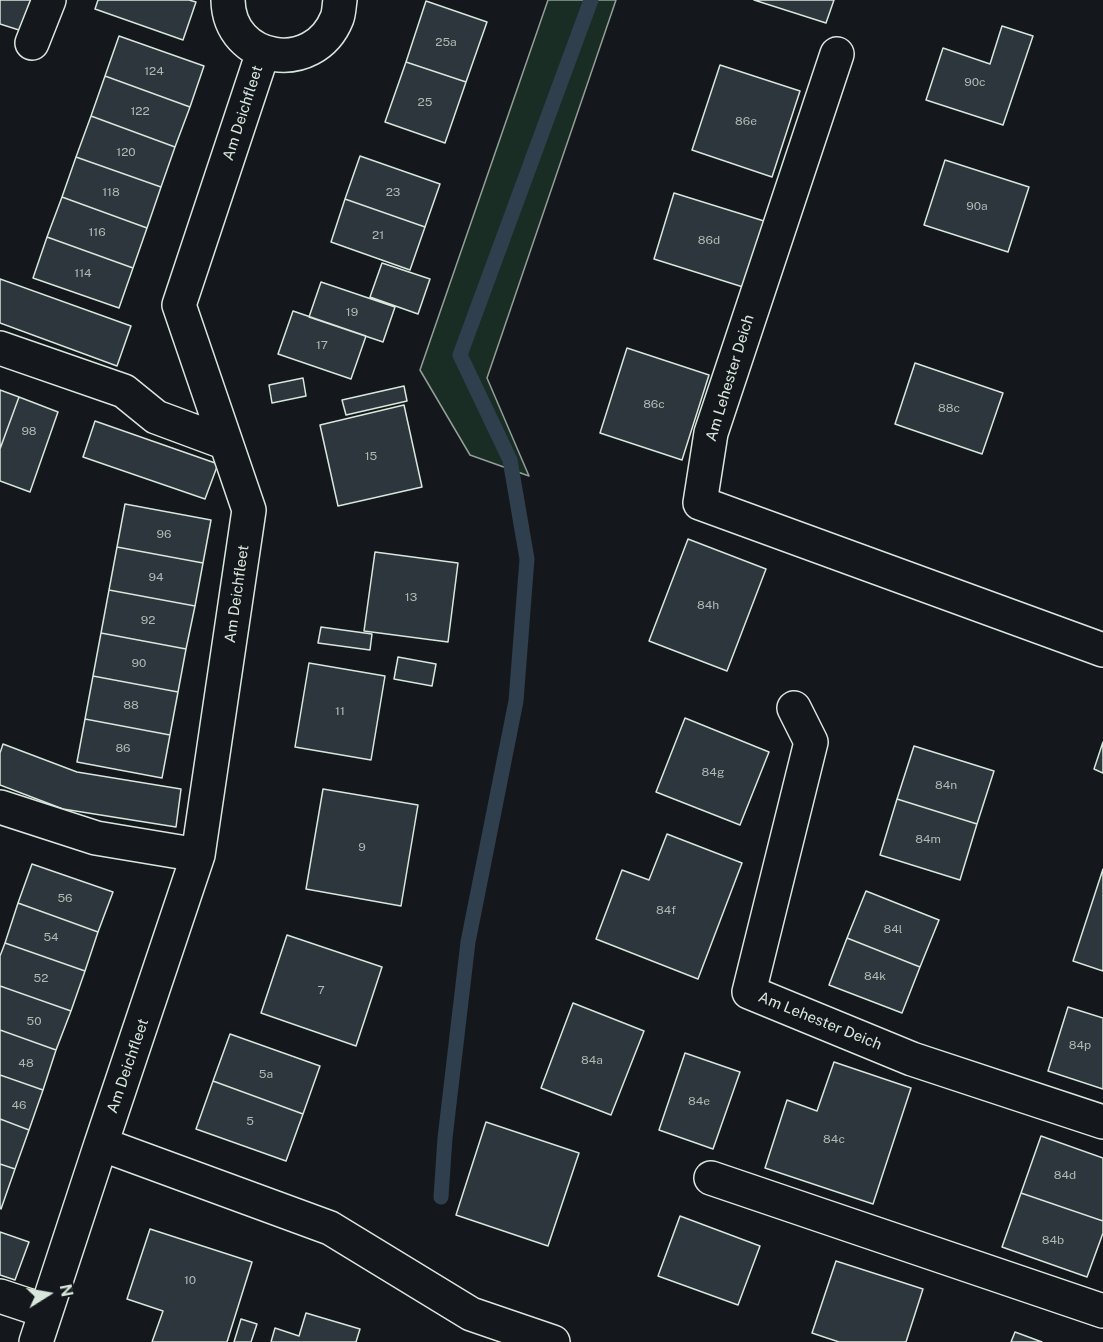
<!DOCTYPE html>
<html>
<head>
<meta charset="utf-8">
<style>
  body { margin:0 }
  #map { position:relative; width:1103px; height:1342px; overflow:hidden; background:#14181c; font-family:"Public Sans",sans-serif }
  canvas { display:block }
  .north { position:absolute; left:18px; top:1264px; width:60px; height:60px; -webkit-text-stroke:4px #14181c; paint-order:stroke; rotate:79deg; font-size:16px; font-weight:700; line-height:24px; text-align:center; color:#d8e6dc }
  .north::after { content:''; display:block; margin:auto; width:21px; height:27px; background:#d8e6dc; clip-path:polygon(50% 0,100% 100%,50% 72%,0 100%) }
</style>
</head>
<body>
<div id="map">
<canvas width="1103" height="1342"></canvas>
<div class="north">N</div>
</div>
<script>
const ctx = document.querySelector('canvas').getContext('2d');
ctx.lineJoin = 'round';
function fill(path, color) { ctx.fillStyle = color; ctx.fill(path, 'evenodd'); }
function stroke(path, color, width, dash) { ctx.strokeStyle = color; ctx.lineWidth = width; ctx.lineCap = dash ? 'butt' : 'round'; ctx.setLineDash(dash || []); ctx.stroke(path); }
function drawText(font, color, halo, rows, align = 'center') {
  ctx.font = font + ' "Public Sans",sans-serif'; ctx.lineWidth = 4.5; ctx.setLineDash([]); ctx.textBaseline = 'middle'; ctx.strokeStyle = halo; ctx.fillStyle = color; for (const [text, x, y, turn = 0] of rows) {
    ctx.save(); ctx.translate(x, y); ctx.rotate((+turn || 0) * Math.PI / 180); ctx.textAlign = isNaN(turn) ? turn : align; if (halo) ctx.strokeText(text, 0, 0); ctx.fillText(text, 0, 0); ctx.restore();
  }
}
const green = new Path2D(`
  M548 0H616L487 378 529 476 470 455 420 370Z`);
fill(green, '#1a2d24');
stroke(green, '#939e99', 1.5);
stroke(new Path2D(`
  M441 1197 445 1138 468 942 516 701 527 559 510 460 460 355 591 0`), '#2f3f4d', 15);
const building = new Path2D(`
  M0 0H33L22 31 0 24Z
  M98 0H189L196 2 183 40 95 9Z
  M754 0H834L826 23Z
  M426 1 487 22 466 82 406 62Z
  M1002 26 1033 36 1003 125 926 100 943 48 990 64Z
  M119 36 204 66 190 107 105 76Z
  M406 62 466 82 445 143 385 122Z
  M720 65 800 91 772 177 692 150Z
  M105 76 190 107 175 147 91 116Z
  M91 116 175 147 161 187 76 157Z
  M360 156 440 184 425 227 345 199Z
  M76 157 161 187 147 228 62 197Z
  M945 160 1029 187 1008 252 924 225Z
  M674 193 764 221 743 287 654 259Z
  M62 197 147 228 133 268 47 237Z
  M345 199 425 227 410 270 331 242Z
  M47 237 133 268 119 308 33 278Z
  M382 263 430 279 418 314 370 297Z
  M0 279 131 326 117 366 0 323Z
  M321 282 395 307 383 342 309 317Z
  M293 311 366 336 351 379 278 354Z
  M627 348 709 375 682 460 600 433Z
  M915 363 1003 393 982 454 895 424Z
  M303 378 306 396 272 403 269 385Z
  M404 386 407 401 346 415 342 400Z
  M0 390 19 397 0 449Z
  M19 397 58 412 30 492 0 481V449Z
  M404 405 422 487 338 506 320 425Z
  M95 421 218 464 205 499 83 457Z
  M125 504 211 520 203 563 117 547Z
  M688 539 766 569 727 671 649 641Z
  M117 547 203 563 195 606 109 590Z
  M375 552 458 563 448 642 364 631Z
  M109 590 195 606 186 649 101 633Z
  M321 627 372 634 370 650 318 643Z
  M101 633 186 649 178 692 93 676Z
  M398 657 436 664 432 686 394 679Z
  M309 663 385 676 371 760 295 747Z
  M93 676 178 692 170 735 85 719Z
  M685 718 769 752 740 825 656 792Z
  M85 719 170 735 162 778 77 762Z
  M1103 742V773L1094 769Z
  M3 744 77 772 181 789 176 827 63 809 0 785V753Z
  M914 746 994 771 977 824 897 799Z
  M323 789 418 805 401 906 306 889Z
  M897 799 977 824 960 880 880 855Z
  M667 834 742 863 698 979 596 939 622 870 649 880Z
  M32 864 113 892 98 932 18 903Z
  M1103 869V971L1073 961Z
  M866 891 939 920 920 967 847 938Z
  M18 903 98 932 85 971 5 943Z
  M287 935 382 967 356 1046 261 1013Z
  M847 938 920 967 902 1013 829 985Z
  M5 943 85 971 71 1011 0 986V956Z
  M0 986 71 1011 56 1050 0 1030Z
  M573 1003 644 1031 611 1115 541 1088Z
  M1068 1007 1103 1018V1089L1048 1071Z
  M0 1030 56 1050 43 1090 0 1075Z
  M230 1034 320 1066 303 1114 213 1081Z
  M685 1053 740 1072 713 1149 659 1130Z
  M834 1062 911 1088 873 1204 765 1168 787 1100 817 1111Z
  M0 1075 43 1090 29 1130 0 1119Z
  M213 1081 303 1114 286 1161 196 1129Z
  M0 1119 29 1130 15 1169 0 1164Z
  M486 1122 579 1153 548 1246 456 1215Z
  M1041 1136 1103 1158V1221L1021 1193Z
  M0 1164 15 1169 1 1209 0 1208Z
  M1021 1193 1103 1221V1233L1087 1277 1002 1247Z
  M680 1216 760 1246 738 1305 658 1276Z
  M150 1229 252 1262 227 1342H152L163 1311 127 1299Z
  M0 1232 29 1242 15 1280 0 1275Z
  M836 1261 923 1289 906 1342H839L812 1333Z
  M306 1313 360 1329 356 1342H271L275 1328 299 1336Z
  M241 1319 257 1324 251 1342H234Z
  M1015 1332 1042 1342H1011Z`);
fill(building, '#2c363c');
stroke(building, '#d8e6dc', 1.5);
const minor = new Path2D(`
  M228 0C229 63 314 76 337 18 339 13 339 6 340 0
  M32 43 49 0
  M263 52 179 305 249 510 198 855 101 1144 330 1228 471 1314 553 1342
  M837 54 711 433 700 503 1103 650
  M0 348 124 391 156 417 226 443
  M794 708 811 742 749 992 912 1059 1103 1122
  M0 807 96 838 198 855
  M711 1178 1103 1311
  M0 1296 45 1311
  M36 1342 101 1144`);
stroke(minor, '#d8e6dc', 36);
stroke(minor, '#14181c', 33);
drawText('12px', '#adbab4', null, [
  ["25a",446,42],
  ["124",154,71],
  ["90c",975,82],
  ["25",425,102],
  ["122",140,111],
  ["86e",746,121],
  ["120",126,152],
  ["118",111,192],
  ["23",393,192],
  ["90a",977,206],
  ["116",97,232],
  ["21",378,235],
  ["86d",709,240],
  ["114",83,273],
  ["19",352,312],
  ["17",322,345],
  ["86c",654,404],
  ["88c",949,408],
  ["98",29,431],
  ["15",371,456],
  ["96",164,534],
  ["94",156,577],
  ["13",411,597],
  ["84h",708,605],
  ["92",148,620],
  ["90",139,663],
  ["88",131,705],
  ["11",340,711],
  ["86",123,748],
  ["84g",713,772],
  ["84n",946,785],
  ["84m",928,839],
  ["9",362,847],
  ["56",65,898],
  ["84f",666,910],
  ["84l",893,929],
  ["54",51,937],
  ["84k",875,976],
  ["52",41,978],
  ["7",321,990],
  ["50",34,1021],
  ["84p",1080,1045],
  ["84a",592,1060],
  ["48",26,1063],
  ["5a",266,1074],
  ["84e",699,1101],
  ["46",19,1105],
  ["5",250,1121],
  ["84c",834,1139],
  ["84d",1065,1175],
  ["84b",1053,1240],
  ["10",190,1280]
]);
drawText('15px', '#d8e6dc', '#14181c', [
  ["Am Deichfleet",243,113,-72],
  ["Am Lehester Deich",730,378,-73],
  ["Am Deichfleet",237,594,-82],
  ["Am Lehester Deich",820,1021,22],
  ["Am Deichfleet",128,1066,-71]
]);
</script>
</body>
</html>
